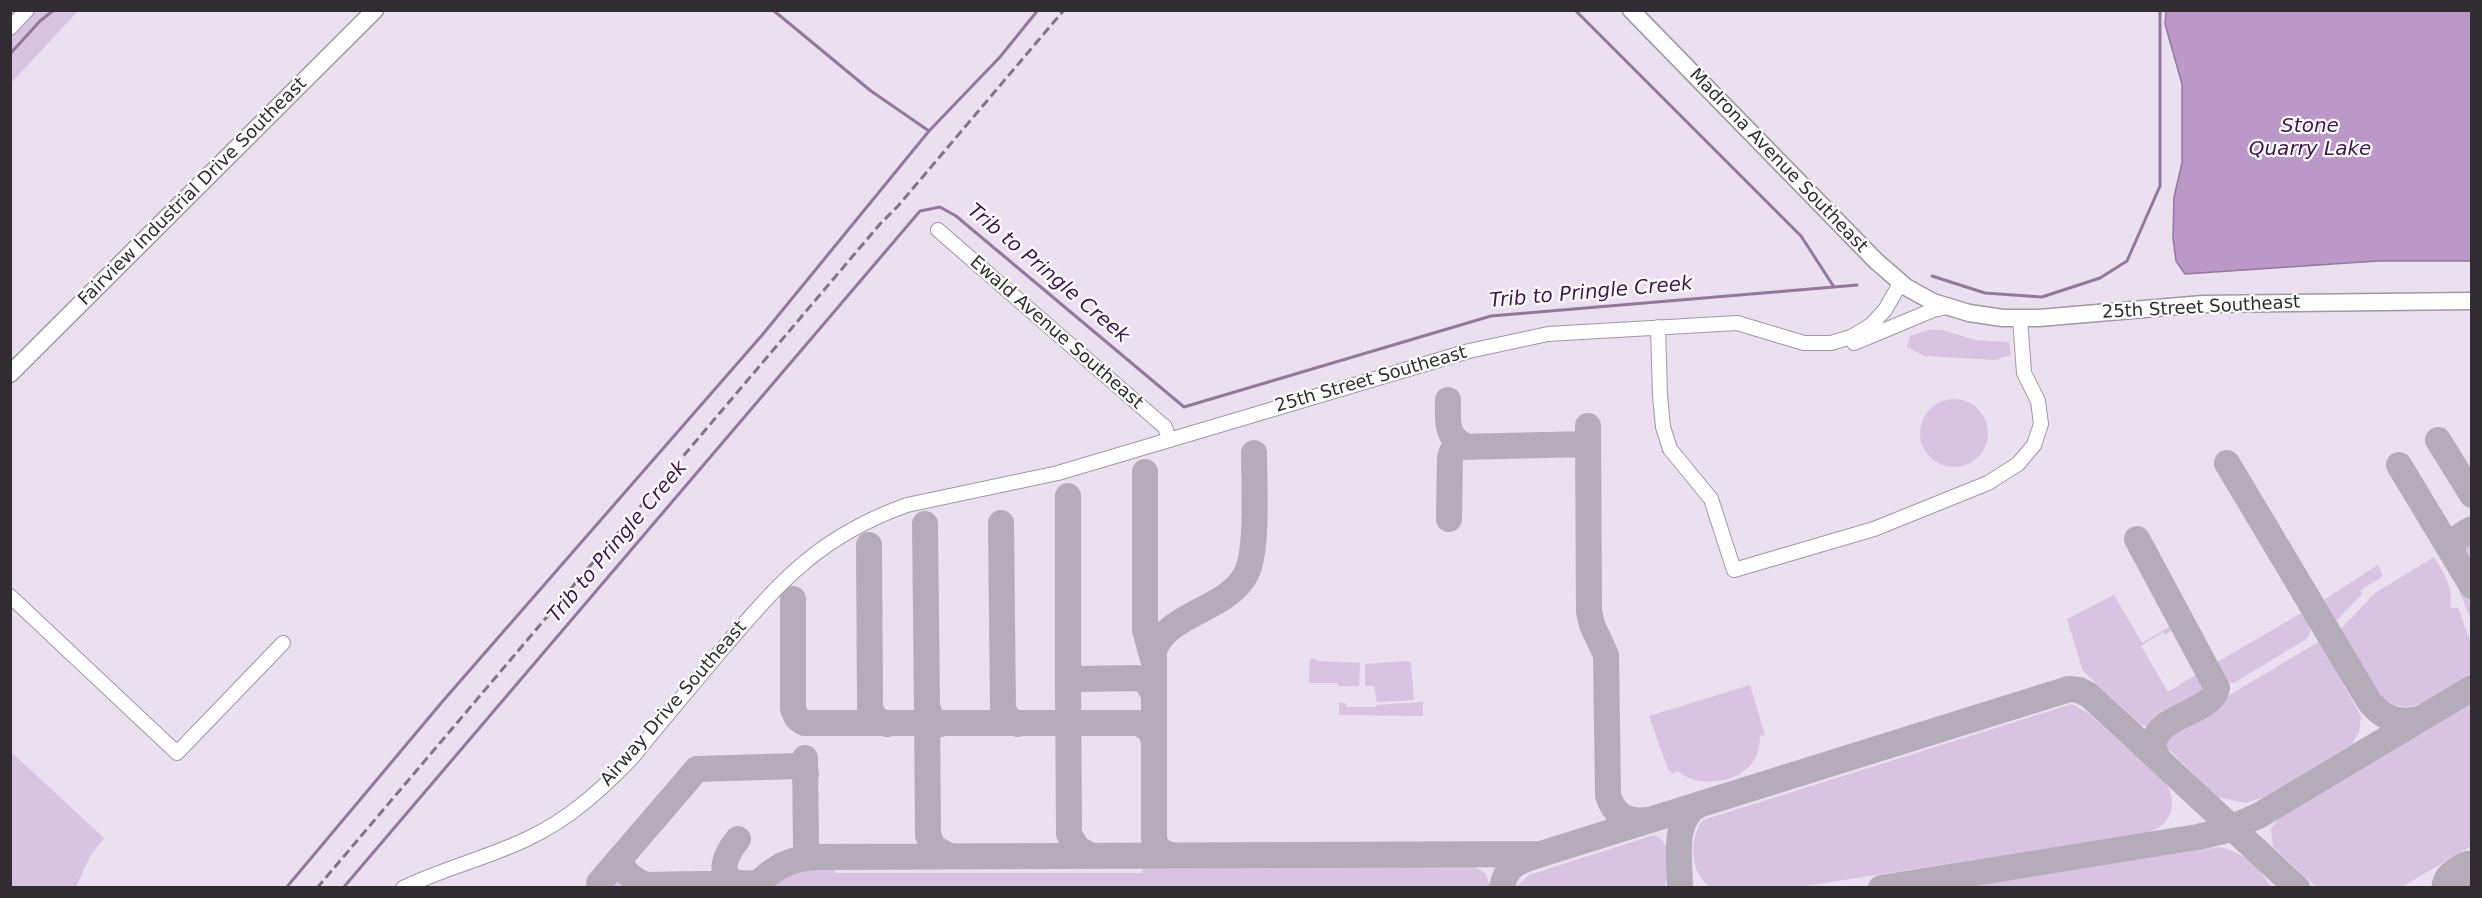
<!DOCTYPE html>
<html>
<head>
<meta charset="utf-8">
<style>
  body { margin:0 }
  #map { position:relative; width:2482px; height:898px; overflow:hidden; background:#eae0ef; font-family:"DejaVu Sans",sans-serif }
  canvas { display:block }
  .frame { position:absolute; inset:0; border:12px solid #312c32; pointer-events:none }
</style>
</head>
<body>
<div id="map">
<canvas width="2482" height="898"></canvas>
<div class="frame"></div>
</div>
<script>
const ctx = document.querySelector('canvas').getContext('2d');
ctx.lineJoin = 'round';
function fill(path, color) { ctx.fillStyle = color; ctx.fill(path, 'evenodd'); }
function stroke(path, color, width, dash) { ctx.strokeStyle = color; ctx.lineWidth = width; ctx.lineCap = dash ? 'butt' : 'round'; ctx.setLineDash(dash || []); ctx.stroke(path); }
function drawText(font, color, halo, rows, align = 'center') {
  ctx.font = font + ' "DejaVu Sans",sans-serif'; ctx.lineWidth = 4.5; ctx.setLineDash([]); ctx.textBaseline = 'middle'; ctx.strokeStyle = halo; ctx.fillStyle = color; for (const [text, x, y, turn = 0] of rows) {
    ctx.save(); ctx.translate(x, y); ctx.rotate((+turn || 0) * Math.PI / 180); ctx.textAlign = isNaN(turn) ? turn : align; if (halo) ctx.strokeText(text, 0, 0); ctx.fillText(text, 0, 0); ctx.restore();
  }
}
fill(new Path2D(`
  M11 11H78L11 83Z
  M1928 330H1943L1975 340 2009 342 2011 355 1995 360 1924 356 1907 347 1910 336Z
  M1920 433a34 34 0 1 1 68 0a34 34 0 1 1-68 0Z
  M2471 534V576L2457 549 2459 543Z
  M2434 557C2444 573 2454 589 2450 608H2458L2471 643V673L2420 704 2408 707 2394 705 2383 698 2340 630 2375 593Z
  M2451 561 2471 593V621L2449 563Z
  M2378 565 2383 576 2361 590 2362 594 2335 622 2322 601Z
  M2114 595 2142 643 2174 624 2176 628 2165 635 2163 632 2141 646 2168 692 2202 671 2210 685 2207 693 2149 727 2140 724 2083 671 2067 619Z
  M2303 612 2312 626 2308 638 2234 683C2221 683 2219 673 2214 664Z
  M2320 641 2361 717 2359 732 2352 744 2264 797 2245 803 2218 797 2166 747 2164 737 2169 731Z
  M1313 658 1319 661 1360 663 1359 686H1339L1337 683H1309L1310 660Z
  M1408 661 1411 663 1414 700 1377 702 1374 686H1365V664Z
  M1750 685 1765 735 1760 736C1759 746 1759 755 1752 763 1737 784 1696 788 1678 771L1673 774 1668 769 1649 716Z
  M1339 702 1346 704V707H1376V705L1423 702V716L1339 715Z
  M2471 703V846L2402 887H2316L2273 847 2271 829 2279 818Z
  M2072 704 2088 713 2167 785C2179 806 2169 828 2145 833L1799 887H1710C1690 872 1688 839 1703 820Z
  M10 751 104 838 90 856 76 887H11Z
  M1654 835C1673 841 1669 871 1665 887H1516L1529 875Z
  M2220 847C2243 852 2259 867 2271 887H1964Z
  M1142 866H1474L1485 873 1491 887H769C791 868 806 868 834 867L835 873H1142Z
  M618 875H624L639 887H603Z`), '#d9c3e2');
const water = new Path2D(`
  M2166 11H2471V261H2377L2185 274 2176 261 2173 238 2174 197 2182 163V84L2165 24Z`);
fill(water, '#bc98c9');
stroke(water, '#92789c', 1.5);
stroke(new Path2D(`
  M773 10 871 91 929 131
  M1576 11 1801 236 1834 287 1857 285
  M10 54 40 21 54 10
  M1932 276 1985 293 2042 297 2100 278 2127 261 2160 186V10
  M286 888 442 702 763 334 929 131 1000 57 1038 10
  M343 888 920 211 940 207 956 216 1184 407 1491 316 1834 287`), '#92789c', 3);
stroke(new Path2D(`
  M1448 400C1448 418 1445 437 1464 445
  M1588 426 1589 611 1592 625 1606 655 1608 795C1613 814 1627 823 1647 820
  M2438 440 2472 495
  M2227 463 2369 701C2382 718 2400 725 2421 718
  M2399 465 2472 586
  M1145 472V630L1153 659
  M1068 496V687
  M1449 519 1450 457 1452 451 1458 447 1588 444
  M1001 523 1003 709 1008 719 1018 724
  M925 524 927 706 931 718 941 724
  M2137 539 2217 688C2211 714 2157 714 2153 745L2158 759
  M869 545 870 707 874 718 887 724
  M2454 556C2450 541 2459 536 2472 529
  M793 599V709L797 718 804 723H1139L1150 730 1153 739
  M927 709 928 835 933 847 949 856
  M805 758 806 849 811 854 817 857
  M738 839C725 855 713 879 744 885
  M1170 855 1158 850 1154 839V651C1166 613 1230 610 1247 572 1258 548 1254 482 1254 453
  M1091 856 1077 848 1069 834 1068 687 1070 682 1077 679 1137 678 1146 681 1153 693
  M621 857C619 870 635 881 646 885L758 883
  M599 883 697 769 798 766 803 769 806 774
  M753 888C773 868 789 858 817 857L1541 854 2069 689 2079 690 2089 695 2297 888
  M1502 888C1505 867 1518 861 1536 856
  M1680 888C1680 860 1671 819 1700 804
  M1881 888 2198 837 2223 831 2258 816 2472 688`), '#b4acb8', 26);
stroke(new Path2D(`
  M2463 888 2472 882`), '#b4acb8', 63);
const minor = new Path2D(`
  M10 28 27 10
  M938 230 1159 422 1165 427 1169 439
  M1658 327 1660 395 1663 427 1670 449 1711 499 1734 570 1874 529 1988 483 2018 464 2034 445 2041 424 2038 401 2024 373 2020 318
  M1854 343 1933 310 1948 307
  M10 596 177 753 283 643
  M403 888C444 868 488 858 529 838 569 819 600 791 631 759 660 723 690 688 719 653 779 583 817 537 907 505L1058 473 1469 351 1548 334 1737 323 1804 343H1831L1851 337 1871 325 1885 310 1901 282`);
const major = new Path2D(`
  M1631 10 1876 261 1906 287 1933 302 1969 313 2003 318H2039L2203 304 2472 301
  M10 374 375 10`);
stroke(minor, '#a197a5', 16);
stroke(major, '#a197a5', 19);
stroke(minor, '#fff', 14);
stroke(major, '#fff', 16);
stroke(new Path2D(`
  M317 888 880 224 898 206 1064 10`), '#7e7781', 3, [9, 4.5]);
drawText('18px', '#312c32', '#fff', [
  ["Madrona Avenue Southeast",1778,161,46],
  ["Fairview Industrial Drive Southeast",193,192,-45],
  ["25th Street Southeast",2201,308,-3],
  ["Ewald Avenue Southeast",1056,333,41],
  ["25th Street Southeast",1371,380,-16],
  ["Airway Drive Southeast",674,704,-49]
]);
drawText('italic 20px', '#421551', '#fff', [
  ["Stone",2310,127],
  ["Quarry Lake",2310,150],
  ["Trib to Pringle Creek",1048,274,40],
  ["Trib to Pringle Creek",1591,293,-5],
  ["Trib to Pringle Creek",618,542,-50]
]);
</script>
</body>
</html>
